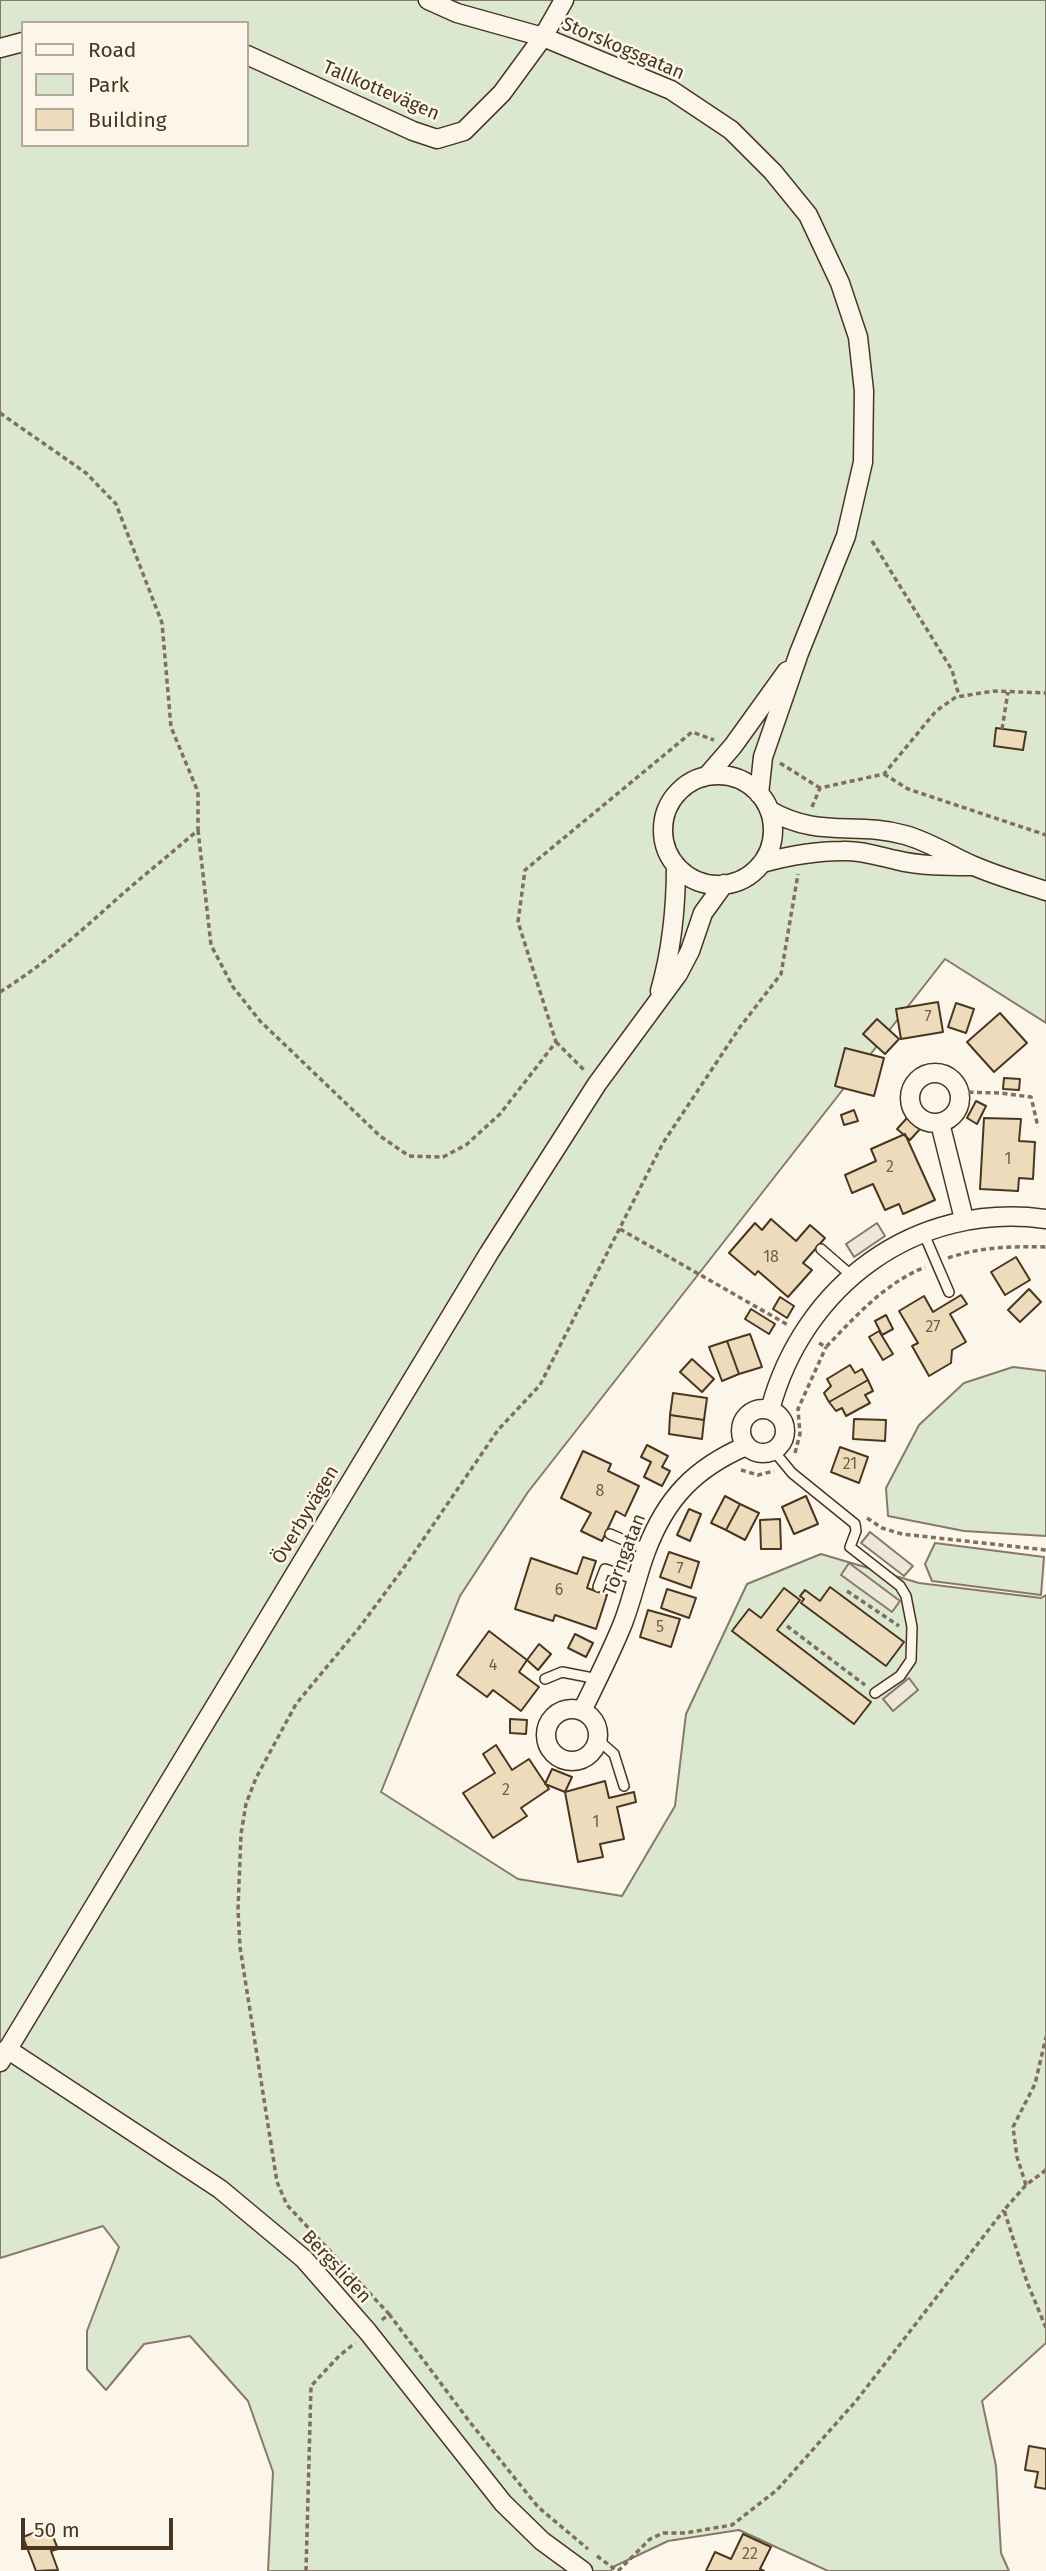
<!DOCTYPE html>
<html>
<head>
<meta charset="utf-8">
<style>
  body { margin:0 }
  #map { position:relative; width:1046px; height:2571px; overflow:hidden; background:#fbf6e9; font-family:"Fira Sans",sans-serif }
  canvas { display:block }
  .legend { position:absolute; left:21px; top:21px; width:228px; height:126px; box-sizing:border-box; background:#fbf6e9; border:2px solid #b4a999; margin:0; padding:9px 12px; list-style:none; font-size:21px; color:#4a3520 }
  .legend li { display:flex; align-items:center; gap:14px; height:35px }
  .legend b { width:35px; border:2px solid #b4a999 }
  .scale { position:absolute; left:21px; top:2518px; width:152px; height:32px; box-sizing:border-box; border:4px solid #4a3520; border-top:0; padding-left:9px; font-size:21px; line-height:24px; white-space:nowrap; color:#4a3520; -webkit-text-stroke:5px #fbf6e9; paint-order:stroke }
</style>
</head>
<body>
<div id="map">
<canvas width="1046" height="2571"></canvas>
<ul class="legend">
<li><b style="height:9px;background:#fbf6e9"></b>Road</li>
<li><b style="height:19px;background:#dce7d0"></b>Park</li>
<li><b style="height:19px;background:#ecdcbc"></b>Building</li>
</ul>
<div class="scale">50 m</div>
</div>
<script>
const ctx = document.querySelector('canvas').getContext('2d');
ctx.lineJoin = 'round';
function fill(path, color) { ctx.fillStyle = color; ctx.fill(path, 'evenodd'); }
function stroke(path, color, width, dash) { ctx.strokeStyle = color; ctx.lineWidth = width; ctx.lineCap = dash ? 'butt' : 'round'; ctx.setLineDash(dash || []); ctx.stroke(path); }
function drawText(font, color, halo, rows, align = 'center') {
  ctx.font = font + ' "Fira Sans",sans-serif'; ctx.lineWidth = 5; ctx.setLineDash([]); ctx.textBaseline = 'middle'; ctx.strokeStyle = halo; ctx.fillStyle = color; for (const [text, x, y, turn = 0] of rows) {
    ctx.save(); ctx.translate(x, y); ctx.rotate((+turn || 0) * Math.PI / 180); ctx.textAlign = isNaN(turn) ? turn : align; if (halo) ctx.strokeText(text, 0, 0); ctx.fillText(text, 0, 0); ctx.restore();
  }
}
const green = new Path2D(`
  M0 0H1046V1023L945 959 528 1492 460 1596 381 1792 518 1879 622 1896 675 1806 686 1714 747 1584 821 1554 919 1583 1041 1598 1046 1595V2343L982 2401 996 2466 1001 2553 1009 2571H828L739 2530 668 2541 613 2567 611 2571H268L273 2472 248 2401 190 2336 144 2344 106 2390 87 2369V2331L119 2247 103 2226 0 2258ZM23 23H247V145H23Z
  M1013 1367 1046 1371V1536L964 1531 888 1516 886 1488 919 1425 964 1383Z
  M935 1543 1044 1557 1041 1595 932 1581 925 1564Z`);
fill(green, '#dce7d0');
stroke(green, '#887966', 2);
const parking = new Path2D(`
  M877 1223 885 1236 854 1257 846 1244Z
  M870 1532 913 1566 904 1576 861 1543Z
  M849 1563 900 1601 892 1612 841 1575Z
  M909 1678 918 1690 893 1711 883 1699Z`);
fill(parking, '#ede7d9');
stroke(parking, '#887966', 2);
const building = new Path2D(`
  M996 728 1026 732 1023 750 994 746Z
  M938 1002 943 1032 901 1039 896 1009Z
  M956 1003 974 1009 966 1033 948 1027Z
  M1000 1013 1027 1043 994 1072 967 1042Z
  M877 1019 899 1039 885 1054 863 1034Z
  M845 1048 884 1058 874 1096 835 1086Z
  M1004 1078 1020 1079 1019 1090 1003 1089Z
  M976 1101 986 1106 977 1124 967 1118Z
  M854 1110 858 1121 844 1125 841 1115Z
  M907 1118 920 1129 910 1140 897 1129Z
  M984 1118 1021 1119 1019 1141 1035 1142 1033 1179 1019 1178 1018 1191 980 1189Z
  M905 1134 935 1200 903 1214 899 1204 885 1210 873 1184 852 1193 845 1175 876 1161 871 1149Z
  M771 1219 796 1241 810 1225 825 1238 803 1263 812 1270 788 1297 758 1271 755 1275 729 1253 755 1223 762 1230Z
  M1016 1257 1030 1280 1005 1295 991 1272Z
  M1029 1289 1041 1302 1020 1322 1008 1310Z
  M961 1295 967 1304 950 1314 966 1342 952 1350 951 1363 929 1376 912 1346 918 1343 899 1311 924 1296 933 1312Z
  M780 1297 794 1306 787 1318 773 1309Z
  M751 1309 775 1324 769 1334 745 1319Z
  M886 1315 893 1329 882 1335 875 1321Z
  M879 1331 893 1354 883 1360 869 1337Z
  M750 1334 762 1367 739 1374 727 1341Z
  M727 1341 739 1374 722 1381 709 1347Z
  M692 1359 714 1379 702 1392 680 1372Z
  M850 1365 855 1373 862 1369 868 1380 829 1402 824 1393 831 1386 827 1379Z
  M868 1380 873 1391 865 1395 870 1403 846 1416 842 1408 836 1411 829 1402Z
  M673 1393 707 1398 704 1420 670 1415Z
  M670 1415 704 1420 702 1439 669 1434Z
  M854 1419 886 1420 885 1441 853 1439Z
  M647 1445 668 1456 662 1467 670 1471 662 1486 644 1477 651 1462 641 1457Z
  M840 1447 868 1457 859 1483 831 1472Z
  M583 1451 611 1464 608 1471 639 1486 625 1516 616 1511 602 1541 581 1531 591 1513 561 1498Z
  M725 1496 740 1504 726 1530 711 1523Z
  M806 1496 818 1524 794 1534 782 1507Z
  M740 1504 759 1513 745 1540 726 1530Z
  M689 1509 701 1514 690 1541 677 1535Z
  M780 1519 781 1549H761L760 1520Z
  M669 1552 699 1562 691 1588 660 1577Z
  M583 1557 596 1561 587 1588 607 1595 596 1629 555 1615 553 1621 515 1609 531 1558 577 1574Z
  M830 1587 904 1642 886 1666 801 1603 804 1599 800 1596 805 1590 820 1601Z
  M784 1588 800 1600 777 1630 871 1702 854 1724 732 1631 749 1609 761 1618Z
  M667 1589 696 1598 689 1618 661 1608Z
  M648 1610 680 1619 671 1647 640 1637Z
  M489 1631 527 1660 519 1672 539 1687 521 1711 493 1690 487 1697 457 1675Z
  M575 1634 593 1643 586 1657 568 1648Z
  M539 1644 551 1654 538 1670 527 1660Z
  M510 1719 527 1720 526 1734 510 1733Z
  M496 1745 512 1770 529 1759 549 1789 521 1808 527 1816 493 1838 463 1793 495 1773 483 1754Z
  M552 1769 572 1777 565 1792 545 1784Z
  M605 1781 609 1798 634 1792 636 1802 617 1807 624 1839 600 1844 603 1857 578 1862 565 1792Z
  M1029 2446 1046 2449V2489L1035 2487 1038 2472 1025 2470Z
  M49 2527 58 2549 51 2551 58 2570 36 2571 23 2537Z
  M743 2534 771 2547 760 2569 764 2571H706L715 2552 731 2559Z`);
fill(building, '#ecdcbc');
stroke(building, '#4a3520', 2);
const service = new Path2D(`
  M924 1234 949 1292
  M821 1249 852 1276
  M773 1450 792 1473 855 1524 856 1531 850 1547 900 1586 906 1596 912 1627 911 1660 900 1676 875 1693
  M610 1534 647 1550
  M598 1587 605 1569 637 1580
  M545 1679 562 1672 598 1679
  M598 1740 614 1754 624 1786`);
const minor = new Path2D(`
  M428 0 457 13 543 37 671 90 731 130 773 172 808 215 840 283 858 337 864 391 863 462 846 536 799 653 763 757 759 794
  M0 48 23 42
  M247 55 413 131 437 139 464 131 502 93 543 37 564 0
  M663 830a55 55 0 1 1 110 0a55 55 0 1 1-110 0Z
  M707 776 733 746 787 671
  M769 810C819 839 856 821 905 835 930 842 951 856 974 866 997 876 1022 883 1046 891
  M762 863C788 856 815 851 842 851 861 850 877 856 896 860 920 866 946 866 972 866
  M660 991C672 949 676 909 676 866
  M910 1098a25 25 0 1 1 50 0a25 25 0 1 1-50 0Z
  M940 1123 964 1219
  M741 1431a22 22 0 1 1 44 0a22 22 0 1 1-44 0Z
  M770 1410C803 1285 916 1201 1046 1219
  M546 1735a26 26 0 1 1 52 0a26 26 0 1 1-52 0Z
  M582 1711C596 1682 611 1653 623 1623 632 1600 637 1575 646 1551 666 1498 695 1468 746 1446
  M7 2049 220 2189 304 2259 368 2332 503 2503 542 2541 583 2571
  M0 2062 489 1253 597 1084 678 974 690 951 703 913 724 884`);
stroke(service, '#4a3520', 12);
stroke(minor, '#4a3520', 21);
stroke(new Path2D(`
  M0 413 86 473 116 504 162 623 171 727 198 792V830C172 853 145 874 119 897 80 932 45 964 0 992
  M872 541 952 670 959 696
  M1002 729 1008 692
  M780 763 820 788
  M884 774 908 789 1046 835
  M812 807 820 788 884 774 936 711 956 697 994 691 1046 693
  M198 830 211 945 233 987 260 1021 380 1136 409 1156 443 1157 466 1145 500 1114 556 1042 518 922 525 870 692 732 714 740
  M556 1042 584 1070
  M960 1092 1000 1093 1031 1097 1038 1127
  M620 1229 788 1325
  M948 1258C980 1247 1012 1246 1046 1247
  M819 1343 826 1347C856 1316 884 1284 925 1267
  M795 1453 800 1434 798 1409 826 1347
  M741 1470 758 1475 774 1471
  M867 1518 882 1528 902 1534 1046 1550
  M847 1591 899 1626
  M787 1626 865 1685
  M1046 2170 1026 2185 1004 2210 1027 2282 1046 2328
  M1026 2185 1017 2157 1013 2127 1035 2084 1046 2037
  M389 2314 469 2421 538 2507 588 2549
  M382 2320 389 2314 287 2205 277 2182 240 1947 238 1909 241 1834 246 1804 256 1778 296 1704 359 1628 405 1566 498 1430 540 1385 663 1143 740 1027 781 974 798 874
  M597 2556 617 2571
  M306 2571 311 2386 339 2356 355 2343
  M618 2571 650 2539 663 2533H685L732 2525 777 2490 856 2401 1004 2210`), '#7f6f5c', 3.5, [5, 3.5]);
stroke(service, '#fbf6e9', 9);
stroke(minor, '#fbf6e9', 18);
drawText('16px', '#725f47', null, [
  ["7",928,1018],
  ["1",1008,1160],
  ["2",890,1168],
  ["18",771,1258],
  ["27",933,1328],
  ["21",850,1465],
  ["8",600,1492],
  ["7",680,1570],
  ["6",559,1591],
  ["5",660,1628],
  ["4",493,1666],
  ["2",506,1791],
  ["1",596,1823],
  ["22",750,2555]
]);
drawText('19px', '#4a3520', '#fbf6e9', [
  ["Storskogsgatan",623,49,23],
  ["Tallkottevägen",381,91,23],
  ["Överbyvägen",306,1515,-59],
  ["Torngatan",625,1555,-69],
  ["Bergsliden",336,2267,47]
]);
</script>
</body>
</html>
